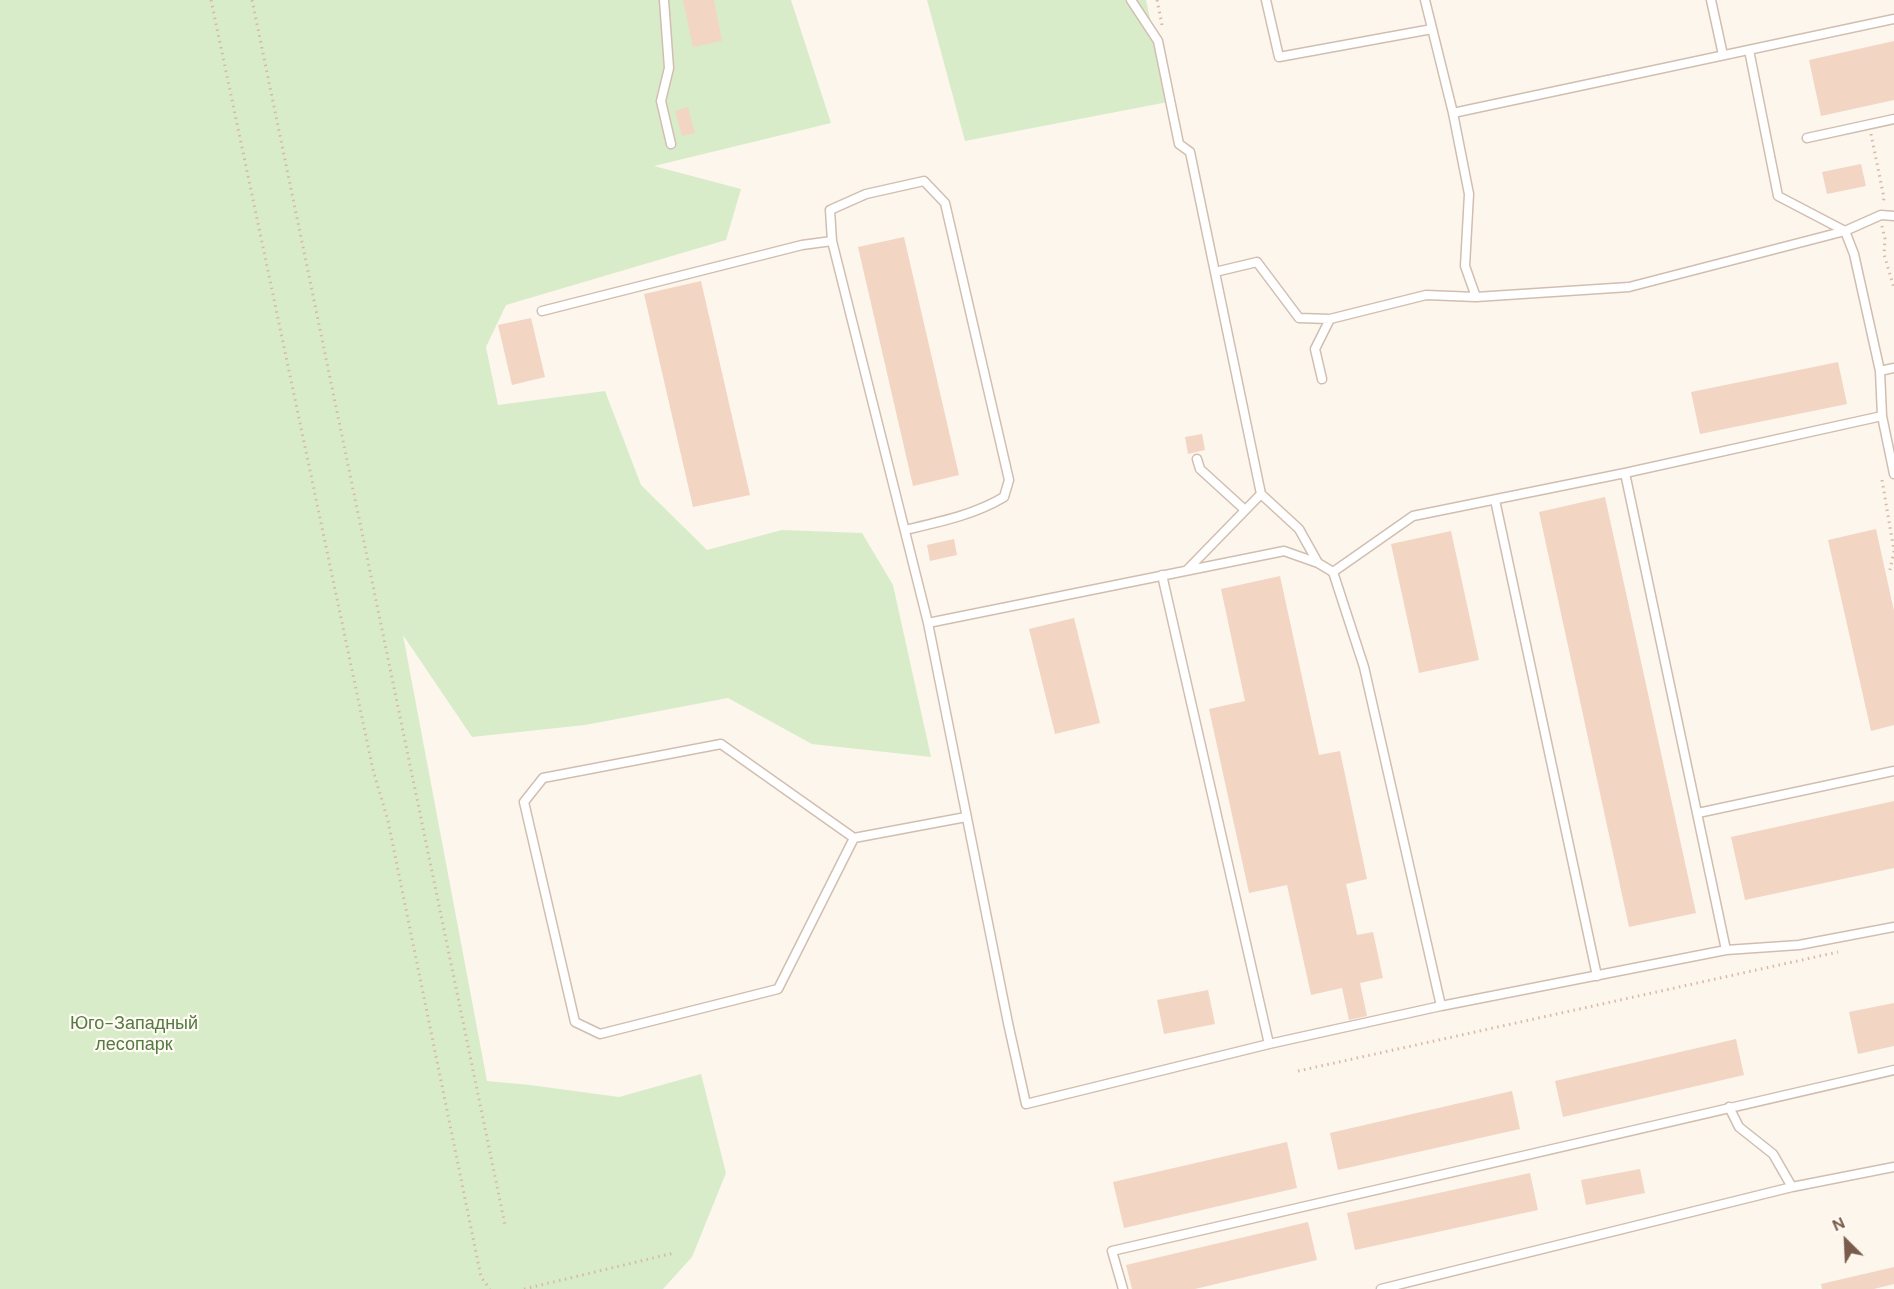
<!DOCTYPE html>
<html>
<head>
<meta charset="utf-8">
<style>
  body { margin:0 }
  #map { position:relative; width:1894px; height:1289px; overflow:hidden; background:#fdf6ec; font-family:"DM Sans",sans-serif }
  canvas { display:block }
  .north { position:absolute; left:1816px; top:1211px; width:60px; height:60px; -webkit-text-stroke:4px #fffaf3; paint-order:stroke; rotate:336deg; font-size:16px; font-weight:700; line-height:24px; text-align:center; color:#7a5c4d }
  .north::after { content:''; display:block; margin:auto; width:21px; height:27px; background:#7a5c4d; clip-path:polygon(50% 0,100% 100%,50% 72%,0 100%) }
</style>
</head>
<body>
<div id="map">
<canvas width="1894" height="1289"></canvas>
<div class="north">N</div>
</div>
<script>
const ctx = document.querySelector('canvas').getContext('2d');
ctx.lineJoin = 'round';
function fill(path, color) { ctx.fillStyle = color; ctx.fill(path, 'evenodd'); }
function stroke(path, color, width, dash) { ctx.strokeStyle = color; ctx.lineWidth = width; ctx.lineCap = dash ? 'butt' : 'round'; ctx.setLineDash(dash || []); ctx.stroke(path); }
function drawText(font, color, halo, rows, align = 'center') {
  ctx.font = font + ' "DM Sans",sans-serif'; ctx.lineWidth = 4.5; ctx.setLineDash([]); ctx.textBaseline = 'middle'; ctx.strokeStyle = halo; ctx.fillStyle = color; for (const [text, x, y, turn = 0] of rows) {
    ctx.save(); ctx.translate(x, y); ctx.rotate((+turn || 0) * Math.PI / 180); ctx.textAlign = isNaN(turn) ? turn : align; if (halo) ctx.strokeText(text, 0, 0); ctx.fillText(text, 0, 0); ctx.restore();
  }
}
fill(new Path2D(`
  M0 0H791L831 123 654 166 741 189 726 240 506 305 486 347 498 405 605 391 641 485 707 550 782 530 862 533 893 585 931 757 812 744 728 698 585 725 472 737 403 635 487 1081 530 1085 619 1097 701 1074 726 1173 692 1257 663 1289H0Z
  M927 0H1146L1168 102 965 141Z`), '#d8ecc9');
fill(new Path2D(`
  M683 0H714L722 41 693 47Z
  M1894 41V100L1821 116 1809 60Z
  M688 107 695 133 682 136 675 111Z
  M1861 164 1866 186 1827 194 1822 172Z
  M904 237 959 475 913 486 858 247Z
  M701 281 750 495 693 507 644 294Z
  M531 318 545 377 512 385 498 325Z
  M1838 362 1847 404 1700 434 1691 392Z
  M1202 434 1205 450 1188 454 1185 437Z
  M1605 497 1696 913 1629 927 1539 512Z
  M1876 529 1894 611V725L1871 731 1828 540Z
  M1451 531 1479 660 1419 673 1391 544Z
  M954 539 957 555 930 561 927 545Z
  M1280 576 1319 755 1340 751 1367 879 1346 884 1357 935 1373 932 1383 978 1360 983 1367 1016 1349 1020 1342 988 1311 995 1287 885 1249 893 1209 709 1245 701 1221 589Z
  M1074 618 1100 723 1055 734 1029 629Z
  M1894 801V868L1745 900 1731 837Z
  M1208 990 1215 1024 1164 1034 1157 1000Z
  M1894 1003V1046L1858 1054 1849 1012Z
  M1736 1039 1744 1075 1563 1117 1555 1081Z
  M1512 1091 1520 1129 1338 1170 1330 1133Z
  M1287 1142 1297 1188 1124 1228 1113 1182Z
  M1640 1169 1645 1193 1586 1205 1581 1180Z
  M1530 1173 1538 1210 1355 1250 1347 1213Z
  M1308 1222 1317 1260 1195 1289H1132L1126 1265Z
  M1894 1267V1284L1874 1289H1822L1821 1284Z`), '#f3d5c3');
const service = new Path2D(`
  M664 0 669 68 661 101 671 144
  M1131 0 1158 41 1179 144 1190 152 1261 494 1299 529 1318 563 1333 572 1364 667 1441 1006
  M1266 0 1279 57 1432 29
  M1425 0 1453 113 1469 194 1465 266 1476 297
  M1711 0 1723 55
  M1749 50 1778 196 1845 231 1881 215 1894 216
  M1453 113 1894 19
  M1807 138 1894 119
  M832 241 830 210 866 194 924 181 945 203 1009 480 1004 497C974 515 939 522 905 530
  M1215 272 1257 262 1299 318 1330 319 1426 295 1476 297 1629 287 1845 231 1854 254 1880 371 1882 416 1894 474
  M542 311 802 245 832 241 928 623 1008 1023 1026 1104 1269 1044 1441 1006 1726 950 1799 945 1894 927
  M1880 371 1894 368
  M1322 379 1315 349 1330 319
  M1197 459 1200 469 1245 510
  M1625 473 1726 950
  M1495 500 1597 976
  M1187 570 1261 494
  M1333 572 1413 516 1625 473 1882 416
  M1162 575 1269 1044
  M928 623 1284 551 1318 563
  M1698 813 1894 771
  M854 838 778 989 600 1034 575 1022 524 802 543 778 721 744 854 838 966 817
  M1729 1107 1739 1127 1773 1154 1792 1187
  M1123 1289 1112 1251 1894 1070
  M1381 1289 1792 1187 1894 1167`);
stroke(service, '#d1beb0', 11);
stroke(new Path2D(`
  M211 0 373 770 388 821 481 1277 490 1289
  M252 0 505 1225
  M1157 0 1162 25
  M1871 134 1884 198 1883 204
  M1882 226 1885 239 1884 254 1894 288
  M1882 480 1894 551 1890 570
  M1298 1071 1838 952
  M524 1289 674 1253`), '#d9b8a5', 3, [1.5, 4.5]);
stroke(service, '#fff', 8);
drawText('18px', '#537a41', '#fffaf3', [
  ["Юго-Западный",134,1024],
  ["лесопарк",134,1045]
]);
</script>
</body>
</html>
